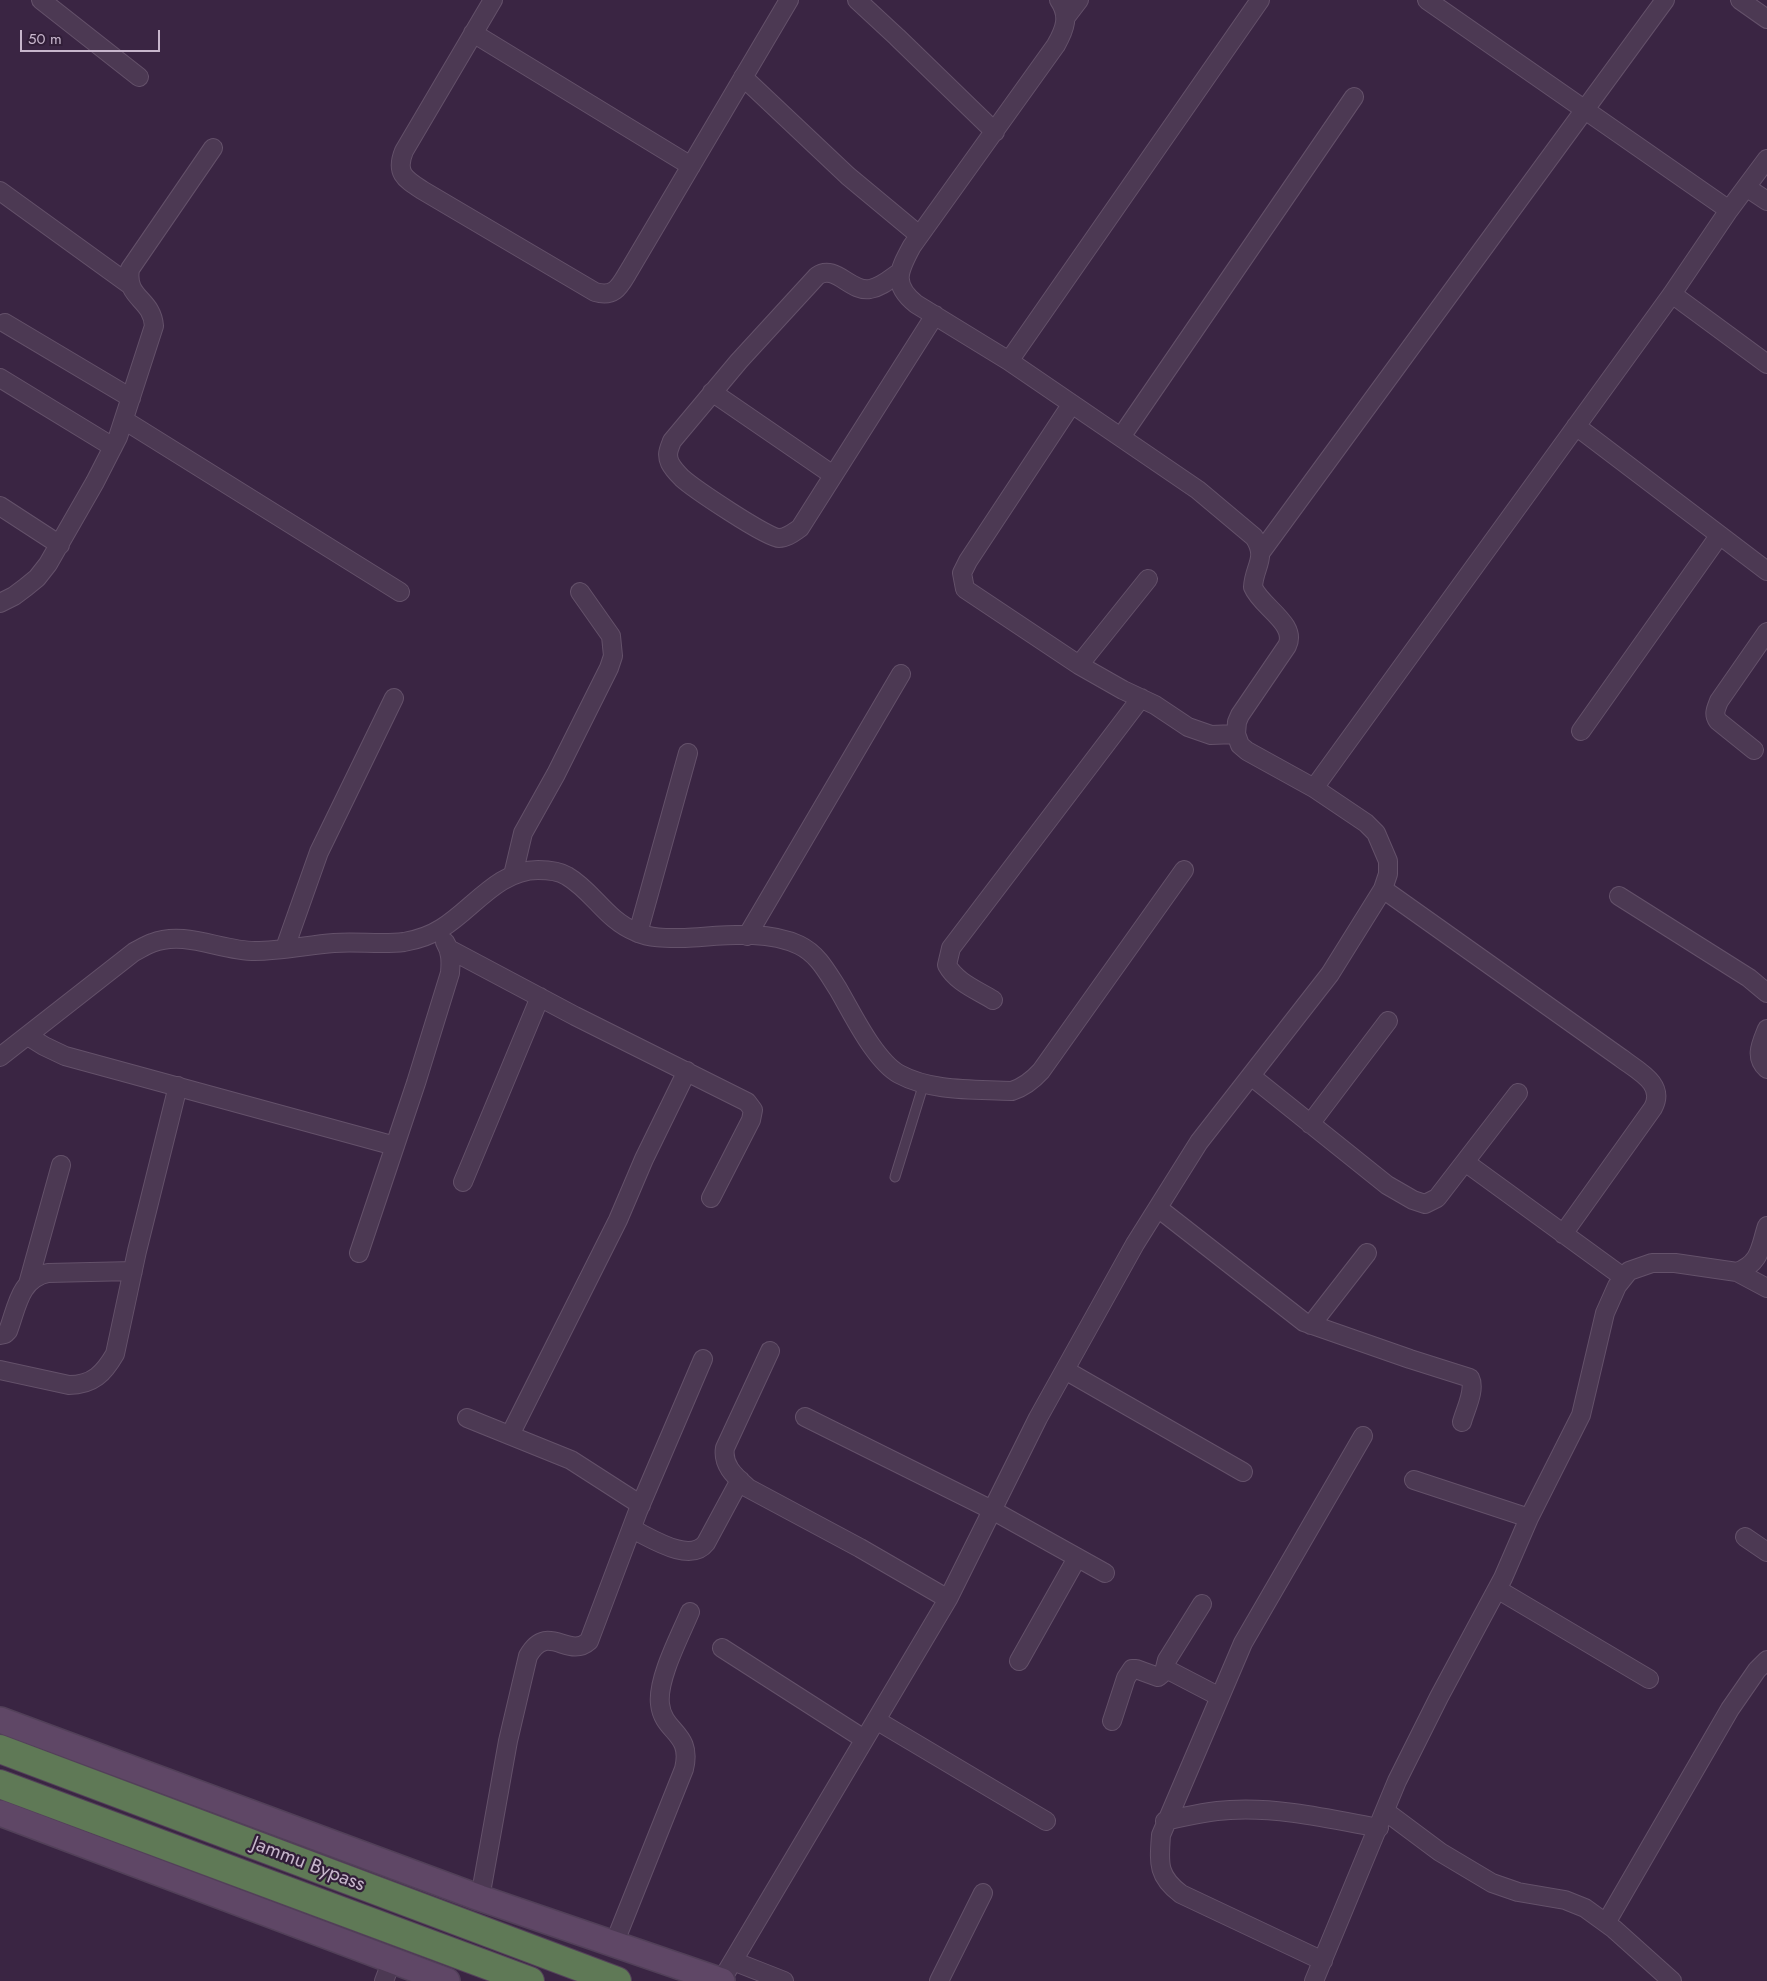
<!DOCTYPE html>
<html>
<head>
<meta charset="utf-8">
<style>
  body { margin:0 }
  #map { position:relative; width:1767px; height:1981px; overflow:hidden; background:#3a2543; font-family:Jost,sans-serif }
  canvas { display:block }
  .scale { position:absolute; left:20px; top:30px; width:140px; height:22px; box-sizing:border-box; border:2px solid #c7b6cc; border-top:0; padding-left:6px; font-size:15px; line-height:18px; white-space:nowrap; color:#c7b6cc; -webkit-text-stroke:4px #311e38; paint-order:stroke }
</style>
</head>
<body>
<div id="map">
<canvas width="1767" height="1981"></canvas>
<div class="scale">50 m</div>
</div>
<script>
const ctx = document.querySelector('canvas').getContext('2d');
ctx.lineJoin = 'round';
function stroke(path, color, width, dash) { ctx.strokeStyle = color; ctx.lineWidth = width; ctx.lineCap = dash ? 'butt' : 'round'; ctx.setLineDash(dash || []); ctx.stroke(path); }
function drawText(font, color, halo, rows, align = 'center') {
  ctx.font = font + ' Jost,sans-serif'; ctx.lineWidth = 4.5; ctx.setLineDash([]); ctx.textBaseline = 'middle'; ctx.strokeStyle = halo; ctx.fillStyle = color; for (const [text, x, y, turn = 0] of rows) {
    ctx.save(); ctx.translate(x, y); ctx.rotate((+turn || 0) * Math.PI / 180); ctx.textAlign = isNaN(turn) ? turn : align; if (halo) ctx.strokeText(text, 0, 0); ctx.fillText(text, 0, 0); ctx.restore();
  }
}
const lane = new Path2D(`
  M895 1177 924 1083`);
const street = new Path2D(`
  M41 0 139 77
  M493 0 404 151C395 173 405 179 422 190L595 292C616 298 620 285 630 269L789 0
  M857 0 897 37 995 132
  M1427 0 1729 210
  M1740 0 1767 19
  M1066 17 1079 0
  M473 33 691 166
  M743 77 848 176 919 235
  M1746 187 1767 201
  M0 191 130 285
  M900 272C891 278 882 287 870 289 851 293 835 263 817 276L739 361 672 441C669 449 666 454 670 463 672 467 678 474 682 478 693 488 767 538 779 538 787 538 794 532 800 528L935 315
  M1672 294 1767 364
  M5 323 131 398
  M1009 361 1260 0
  M0 378 113 447
  M712 392 833 475
  M1071 405 968 561 962 573 965 589 1079 665 1123 690 1155 705 1188 727 1211 735 1236 734
  M124 420 400 592
  M1576 426 1767 571
  M1121 437 1354 97
  M0 506 60 545
  M1261 552 1665 0
  M0 603 14 596 26 587 37 578 48 564 95 482 118 437 154 326C152 298 125 299 130 269L213 148
  M1079 665 1148 579
  M1581 731 1719 536
  M1754 750 1718 721C1713 714 1716 709 1719 701L1767 632
  M1314 788 1672 294 1729 210 1767 159
  M513 875 523 833 556 774 609 668 613 656 611 636 580 592
  M1383 889 1621 1058C1638 1071 1666 1084 1653 1108L1563 1234
  M1619 896 1749 978 1767 993
  M638 933 688 753
  M747 936 901 674
  M285 948 319 852 394 698
  M449 949 575 1016 747 1102 753 1110 751 1120 711 1198
  M993 1000C977 990 956 982 947 965L951 948 1141 698
  M1767 1029C1761 1044 1754 1057 1767 1069
  M28 1036 44 1046 65 1056 395 1146
  M0 1057 134 952C140 949 146 945 152 943 185 930 221 951 255 951 281 951 308 945 334 943 357 941 381 945 404 942 416 940 431 935 442 928 473 909 498 870 538 870 547 870 559 871 567 876 593 891 606 920 636 932 652 939 669 938 685 938 722 936 765 929 799 945 818 954 827 972 838 989 849 1008 859 1028 871 1045 878 1055 888 1068 899 1074 932 1092 975 1089 1012 1091 1024 1087 1032 1081 1041 1071L1184 870
  M1251 1076 1387 1185 1413 1200 1425 1204 1437 1198 1518 1093
  M1310 1124 1388 1021
  M1465 1162 1623 1277
  M463 1182 540 997
  M1158 1208 1304 1322 1410 1359 1470 1378C1476 1390 1465 1410 1462 1422
  M359 1253 416 1083 450 973C451 961 451 952 445 942
  M1737 1272 1767 1288
  M28 1284 61 1165
  M1311 1325 1367 1253
  M0 1335 5 1334 8 1331C17 1308 19 1279 48 1273L133 1271
  M770 1351 725 1448C722 1466 736 1477 748 1488L860 1548 948 1599
  M0 1370 69 1385C93 1385 104 1373 115 1354L137 1251 178 1086
  M1065 1370 1243 1472
  M805 1417 992 1510 1105 1573
  M467 1418 571 1460 641 1505
  M510 1435 618 1220 644 1159 687 1071
  M1414 1480 1529 1518
  M632 1529C651 1538 690 1564 706 1543L740 1480
  M1745 1537 1767 1552
  M1497 1589 1649 1679
  M722 1648 864 1739
  M1019 1661 1077 1558
  M1164 1672 1167 1660 1202 1604
  M876 1720 1046 1821
  M1112 1721 1126 1678 1132 1669H1136L1158 1677 1164 1672 1170 1671 1220 1697
  M1385 1811 1440 1852 1492 1883 1518 1892 1565 1900 1585 1908 1614 1929 1672 1981
  M1165 1821C1186 1816 1208 1811 1230 1810 1279 1807 1330 1819 1379 1828
  M480 1898 508 1741 528 1656C548 1621 568 1660 589 1641L638 1511 703 1359
  M1606 1923 1730 1709 1757 1670 1767 1660
  M614 1944 684 1769C693 1732 663 1733 660 1704 657 1679 680 1636 690 1612
  M733 1961 784 1981
  M1323 1961 1181 1894C1157 1876 1159 1863 1161 1835L1243 1643 1363 1436
  M384 1981 392 1960
  M721 1981 948 1599 1038 1418 1135 1244 1199 1142 1330 974 1383 889 1388 874V861L1376 833 1366 823 1314 788 1247 751 1240 745 1236 734 1237 722 1240 715 1287 646C1298 624 1261 607 1253 587 1254 566 1268 558 1254 537L1198 490 1009 361 916 304C891 284 899 270 912 246L1056 45C1065 29 1070 16 1059 0
  M939 1981 983 1893
  M1314 1981 1397 1781 1439 1697 1503 1578 1529 1518 1581 1415 1605 1313 1617 1286 1629 1271 1652 1263H1675L1737 1272C1761 1263 1760 1247 1767 1226`);
const secondary = new Path2D(`
  M0 1720 480 1898 722 1981
  M0 1813 447 1981`);
const highway = new Path2D(`
  M0 1749 617 1981
  M0 1784 530 1981`);
stroke(lane, '#64516a', 11);
stroke(street, '#64516a', 20);
stroke(secondary, '#524059', 28);
stroke(highway, '#54415a', 30);
stroke(lane, '#4c3953', 9);
stroke(street, '#4c3953', 18);
stroke(secondary, '#5f4766', 25);
stroke(highway, '#5f7956', 28);
drawText('20px', '#c7b6cc', '#311e38', [
  ["Jammu Bypass",308,1865,21]
]);
</script>
</body>
</html>
